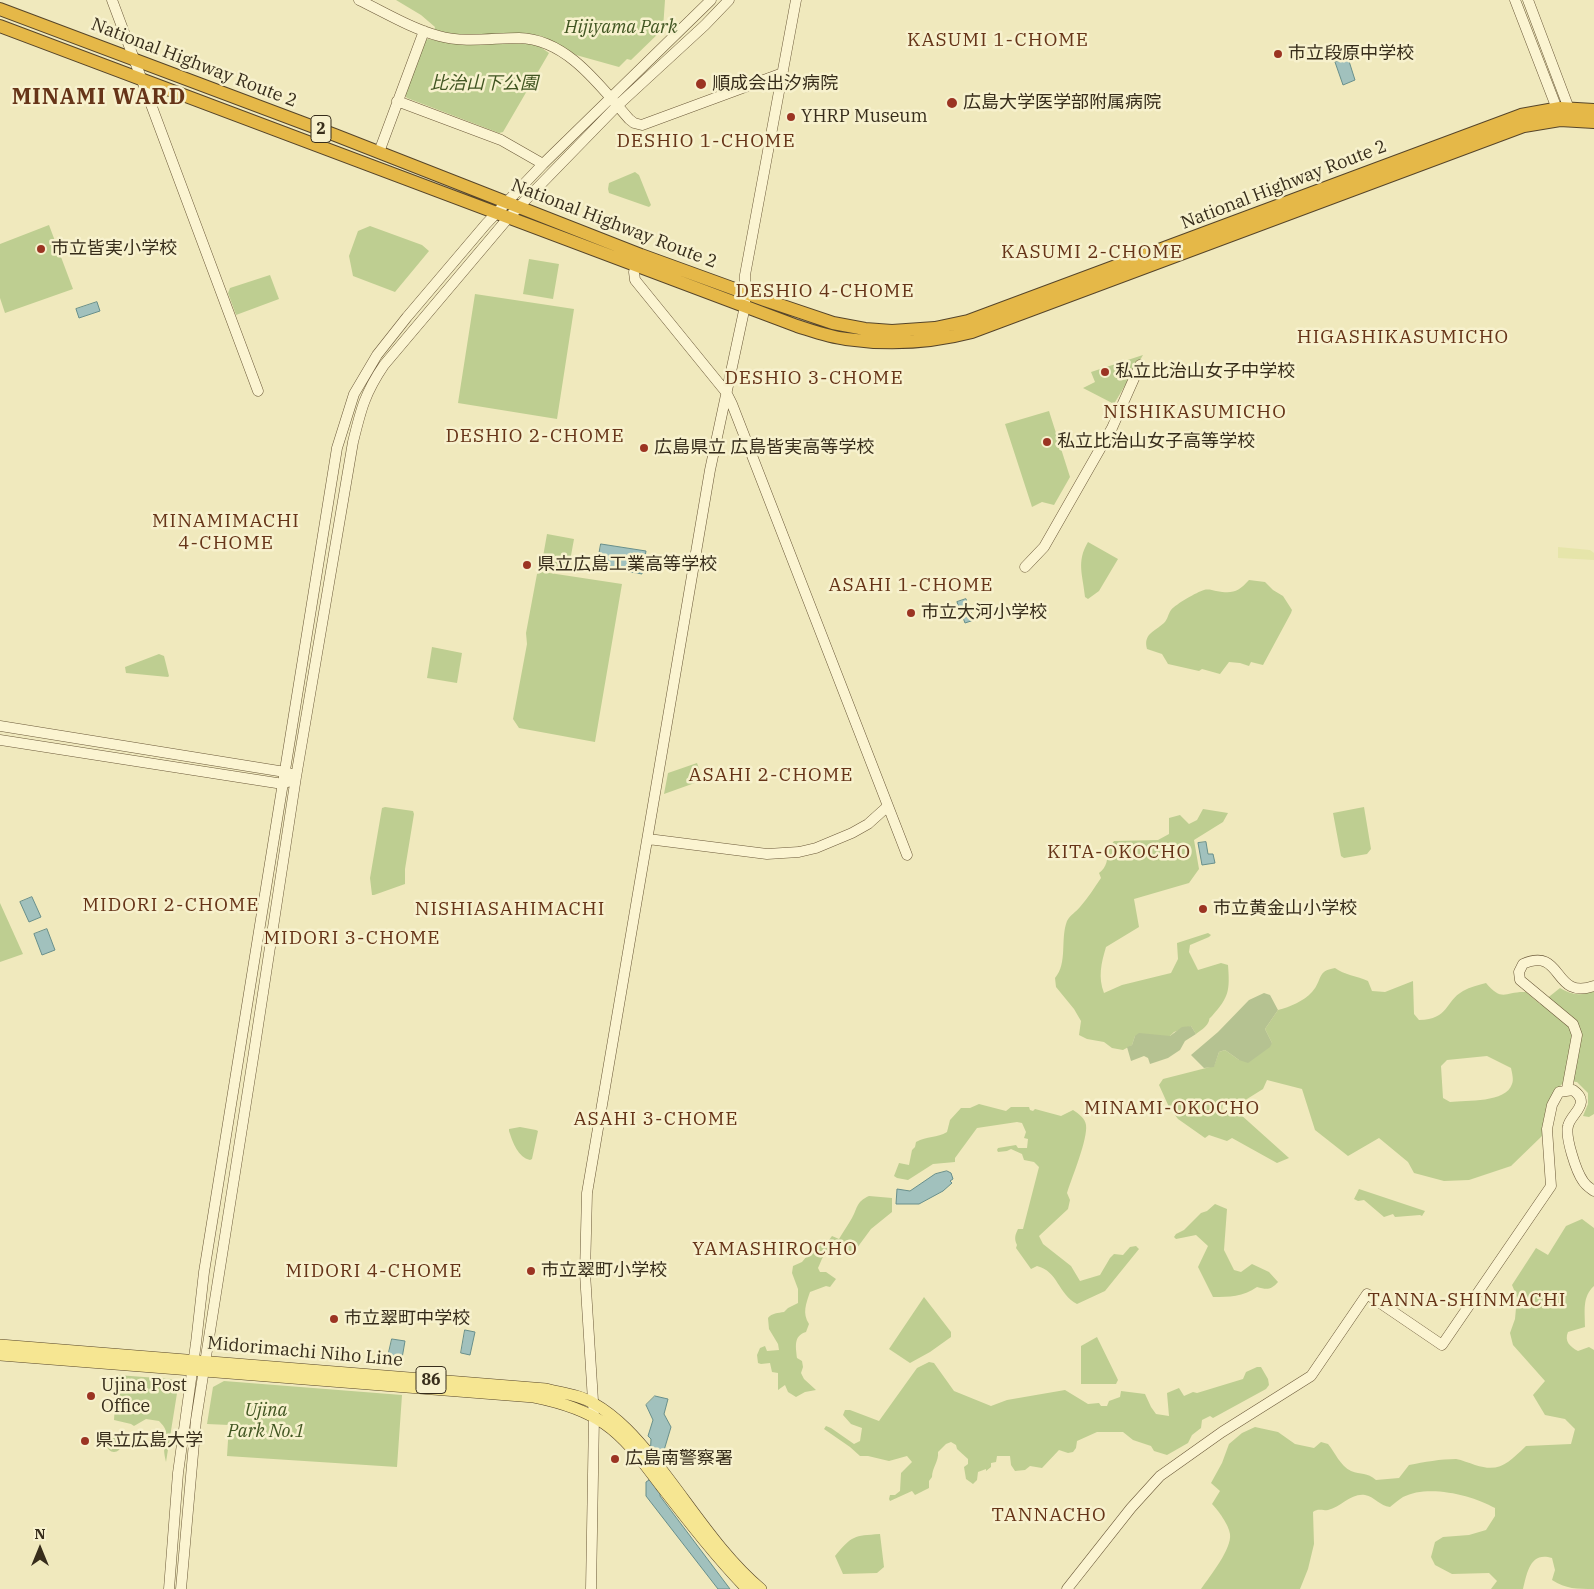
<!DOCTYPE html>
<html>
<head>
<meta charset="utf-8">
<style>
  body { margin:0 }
  #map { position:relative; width:1594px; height:1589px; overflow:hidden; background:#f0e9bd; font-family:"IBM Plex Serif",serif }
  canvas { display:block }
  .north { position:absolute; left:15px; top:1524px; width:50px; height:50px; -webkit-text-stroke:4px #f7f1cd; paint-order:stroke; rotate:0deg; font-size:14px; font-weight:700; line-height:20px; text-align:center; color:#372d1b }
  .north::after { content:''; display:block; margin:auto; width:18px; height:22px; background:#372d1b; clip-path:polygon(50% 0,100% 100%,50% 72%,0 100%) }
</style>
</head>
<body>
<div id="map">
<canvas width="1594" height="1589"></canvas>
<div class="north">N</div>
</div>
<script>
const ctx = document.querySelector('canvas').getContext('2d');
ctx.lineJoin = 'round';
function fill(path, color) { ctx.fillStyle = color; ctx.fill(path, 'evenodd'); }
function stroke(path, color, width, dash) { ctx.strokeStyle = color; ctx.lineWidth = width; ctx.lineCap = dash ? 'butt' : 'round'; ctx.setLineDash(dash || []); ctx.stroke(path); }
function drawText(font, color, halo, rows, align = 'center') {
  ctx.font = font + ' "IBM Plex Serif","Noto Sans JP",serif'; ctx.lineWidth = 5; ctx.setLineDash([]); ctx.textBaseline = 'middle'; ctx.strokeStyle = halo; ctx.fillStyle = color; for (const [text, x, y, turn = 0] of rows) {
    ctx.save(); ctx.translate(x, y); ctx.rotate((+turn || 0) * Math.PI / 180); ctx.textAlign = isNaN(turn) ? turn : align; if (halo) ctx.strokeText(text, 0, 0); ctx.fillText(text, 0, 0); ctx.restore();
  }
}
fill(new Path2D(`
  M1558 547 1590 550 1594 553V560L1558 558Z`), '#e6e5aa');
fill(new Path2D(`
  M396 0H665L663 29 631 60 627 59 619 67 576 55 541 36 523 34H449L434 30 435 27 421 15Z
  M428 39 451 43 532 44 539 46 549 53 503 132 499 133 407 98 405 95 426 40Z
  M635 172 639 175 651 205 649 207 609 193 608 189 609 183Z
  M49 225 73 289 5 313 0 298V244Z
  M370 226 422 245 429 251 395 292 353 276 349 256 358 231Z
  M529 259 559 264 553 299 523 294Z
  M270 275 279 299 236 315 228 293 230 288Z
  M475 294 574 309 557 419 458 403Z
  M1143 355 1114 404 1083 388 1095 382 1091 372Z
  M1049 411 1070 477 1054 505 1042 502 1032 507 1005 424Z
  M547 534 574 539 568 572 541 568Z
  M1088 542 1118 559 1099 591 1088 599 1085 597C1083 575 1076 562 1088 542Z
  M543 572 622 584 595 742 519 728 513 719 527 644 526 633 537 574Z
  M1249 580 1265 582 1273 590 1283 596 1292 610 1291 613 1263 665 1251 662 1249 666 1240 663 1229 662 1220 674 1202 669 1199 671 1168 664 1162 654 1147 649C1143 634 1154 632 1164 623 1168 619 1168 614 1171 610 1176 604 1197 592 1204 590 1208 589 1212 590 1216 591 1233 594 1238 592 1249 580Z
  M432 647 462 653 457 683 427 678Z
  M159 654 164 656 169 676 168 677 126 673 125 667Z
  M697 763 703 780 664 794 668 773Z
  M385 807 413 811 414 814 405 869V884L374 895H372L370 878 382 808Z
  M1364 807 1371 849 1367 854 1344 858 1341 856 1333 813Z
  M1203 809 1228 813 1223 822 1194 840 1199 869 1189 883 1134 899 1139 927 1106 947C1101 964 1098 977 1104 993L1122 985 1171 973 1178 959 1177 943 1208 933 1211 935 1209 937 1190 945 1189 952 1198 970 1221 963 1228 965C1230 991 1229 997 1212 1016 1207 1021 1211 1017 1208 1023 1206 1027 1200 1031 1196 1034L1191 1026 1174 1032 1170 1036H1135L1132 1045 1123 1050 1112 1048 1104 1042 1087 1039 1079 1035 1081 1021 1074 1009 1056 987 1055 978C1068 963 1060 939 1067 921 1070 915 1076 912 1080 907 1088 898 1094 888 1101 878L1099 873C1107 867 1108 859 1107 850L1114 841 1158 840 1169 834V818L1180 815 1189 824 1197 820Z
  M0 903 23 954 0 962Z
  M1335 968C1344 975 1357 976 1368 981L1372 991 1385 992 1413 981 1414 1014 1419 1020C1450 1019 1444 1002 1463 991 1470 987 1479 985 1486 983 1503 1003 1505 991 1526 992L1540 1004 1560 988C1571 995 1583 997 1594 989V1114L1589 1117 1583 1116 1588 1104V1093L1577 1082 1565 1081C1549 1096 1543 1114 1542 1136L1511 1166 1469 1180 1444 1181 1414 1173 1408 1162 1379 1138 1348 1156 1315 1130 1302 1089 1267 1080 1263 1089 1239 1104 1223 1102 1222 1112 1240 1114 1289 1158 1277 1163 1232 1138 1227 1141 1209 1135 1205 1138 1178 1119 1169 1107 1159 1085 1163 1079 1214 1066 1219 1052 1225 1050 1239 1060 1272 1043 1265 1029 1278 1010C1290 1007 1304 1001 1312 992 1323 980 1316 971 1335 968ZM1487 1056 1511 1068C1512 1073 1514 1080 1512 1084 1506 1103 1467 1100 1450 1102L1443 1098 1441 1066 1447 1060Z
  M979 1104 1006 1111 1011 1107H1029L1030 1110 1033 1111 1035 1109 1061 1116 1073 1110C1079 1114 1085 1118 1086 1125 1088 1139 1072 1177 1067 1193L1070 1200 1068 1209 1039 1236 1043 1244 1071 1266 1080 1281 1100 1275 1110 1258 1114 1254 1123 1255 1130 1247 1136 1246 1139 1249 1105 1291 1077 1304C1058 1294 1058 1271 1037 1266L1031 1269 1016 1248 1017 1245C1014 1239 1015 1235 1018 1229H1023L1039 1167 1034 1162 1024 1160 1022 1154 1011 1149 1007 1151 998 1152 997 1150 998 1148 1016 1145 1018 1148H1027L1028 1139 1024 1138 1026 1132 1022 1123 1017 1122 977 1128 955 1158V1162L933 1164 908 1180 897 1178 894 1176 899 1163 909 1165 912 1150 915 1147 916 1142C927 1136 937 1138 947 1132L950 1120 961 1108H970Z
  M520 1127 536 1130 538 1131 532 1159 530 1160C518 1157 513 1143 509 1131V1129Z
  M1359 1189 1425 1211 1422 1216 1420 1215 1395 1217 1393 1214 1384 1217 1364 1200 1358 1201 1354 1199Z
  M869 1196 892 1198V1212L871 1229 854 1252C844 1248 831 1248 823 1257 821 1260 820 1264 818 1268L820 1272H826L836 1279 830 1287 826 1286 810 1292C806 1304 802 1313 809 1324L806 1332C793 1336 796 1347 797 1358L802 1361 803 1367 801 1373 804 1379 816 1390 805 1392 796 1397 788 1392 785 1385 778 1390V1373L772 1372 770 1363 761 1364 758 1363 757 1355 760 1348 765 1346 767 1351 779 1350 778 1344 769 1329 768 1318C772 1313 778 1313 784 1312L788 1308 798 1303V1289L792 1273 793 1266 802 1262 812 1250 816 1249 820 1242 829 1240 832 1236 839 1239C843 1232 848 1225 852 1218 858 1207 856 1202 869 1196Z
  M1215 1204 1227 1209 1224 1250 1234 1270 1241 1272 1252 1264 1269 1272 1278 1282C1271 1290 1267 1290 1257 1287 1243 1297 1229 1297 1213 1297L1198 1267 1208 1246 1196 1235 1176 1239 1174 1237 1176 1234 1184 1230 1201 1213 1207 1211Z
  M1582 1219 1594 1228V1286C1582 1297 1585 1311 1585 1327L1568 1332C1564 1341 1570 1347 1578 1351L1589 1347 1594 1350V1589C1577 1589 1566 1589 1552 1580L1555 1570 1552 1558C1530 1551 1527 1573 1523 1589H1491L1497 1581 1489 1573 1452 1574 1435 1565 1431 1557 1435 1542 1443 1537 1469 1535 1486 1530 1495 1516V1508C1472 1495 1428 1484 1403 1497 1398 1500 1394 1504 1390 1507 1380 1506 1375 1497 1365 1495 1351 1493 1341 1507 1328 1510 1321 1511 1319 1508 1313 1512L1314 1544 1308 1569 1300 1589H1201C1210 1576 1232 1549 1230 1534 1229 1525 1218 1510 1212 1504L1220 1491 1211 1483 1222 1463 1229 1444 1242 1433 1255 1427 1278 1432 1295 1444 1314 1448 1321 1442 1328 1444C1335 1452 1340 1466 1351 1471 1361 1475 1367 1472 1376 1480L1399 1478 1409 1465C1424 1462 1441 1459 1456 1459 1462 1460 1469 1463 1475 1465 1500 1473 1508 1463 1526 1446L1571 1444 1575 1429 1565 1419 1545 1415 1533 1395 1545 1381 1513 1345 1510 1333 1515 1319 1517 1297 1512 1285 1536 1248 1548 1255 1566 1226Z
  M924 1297 951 1332V1337L930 1352 910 1363 889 1349Z
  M1097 1337 1118 1380 1116 1384H1081V1346Z
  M929 1362 934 1363 954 1391 991 1406 1007 1400 1065 1390 1088 1404 1099 1403 1101 1406H1107L1109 1401 1120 1397 1121 1391 1145 1394 1151 1407 1156 1414 1169 1416 1167 1393 1179 1388 1184 1396 1193 1392 1197 1393 1243 1379 1246 1372 1257 1367H1261L1268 1379 1269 1385 1266 1389 1213 1418 1210 1416 1202 1420 1201 1428 1192 1435 1188 1443 1167 1455 1154 1451 1151 1446 1133 1440 1123 1432H1097L1077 1441 1076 1448 1073 1452 1068 1453 1059 1450 1042 1468 1030 1466 1025 1470 1015 1471 1011 1465 1010 1456H997L996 1462 991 1463V1467L986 1471V1469L978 1472 977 1480 973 1484 966 1479 964 1467 968 1464V1459L957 1449 956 1445 951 1442 946 1444 938 1452C939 1461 932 1468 932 1477L929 1481V1488L915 1495 912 1491 890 1501 889 1499 890 1495H895L900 1491 901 1473 912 1462 907 1456 889 1461 868 1456H860L850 1447 824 1429 826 1426 831 1428 854 1444 860 1441 862 1428 851 1424 843 1415 845 1410H850L879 1421 917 1368Z
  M117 1375 171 1379 178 1387 166 1462C165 1457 163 1450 165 1445 167 1434 168 1430 159 1421L146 1419 134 1426 131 1424 114 1420Z
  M224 1381 402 1395 397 1467 227 1456 229 1425 207 1424 213 1387Z
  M107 1445a7 7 0 1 1 14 0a7 7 0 1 1-14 0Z
  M880 1534 884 1567 877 1573 843 1574 835 1556C853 1535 853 1536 880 1534Z`), '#bece91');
fill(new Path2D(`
  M1264 993 1270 995 1278 1010 1265 1029 1272 1043 1270 1047 1248 1063 1239 1060 1225 1050 1219 1052 1214 1067 1204 1068 1191 1055 1218 1032 1249 1000Z
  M1191 1026 1196 1034 1185 1041 1180 1050 1168 1058 1150 1064 1148 1058 1144 1056 1131 1061 1127 1047 1132 1045 1135 1036 1139 1033 1170 1036 1182 1027Z`), '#b5c291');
const water = new Path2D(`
  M1348 58 1355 80 1343 85 1335 62Z
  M97 302 100 311 79 318 76 309Z
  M601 544 646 551 642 574 597 566Z
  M966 599 974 620 965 623 957 602Z
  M1206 842 1208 854H1213L1215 863 1202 865 1198 843Z
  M32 897 41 917 29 922 20 902Z
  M47 929 55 950 42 955 34 934Z
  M947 1171 951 1173 953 1179 950 1181 952 1183 943 1191 919 1204H896L897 1189 910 1191 935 1174Z
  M465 1330 475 1332 470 1355 461 1353Z
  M392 1339 405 1341 401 1364 387 1361Z
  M655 1396 668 1399 664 1414 671 1427 662 1457 660 1496 730 1589H718L646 1496V1482L649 1480 651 1439 648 1436 653 1420 646 1405Z`);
fill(water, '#a1c1bd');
stroke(water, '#688f8b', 1);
const secondary = new Path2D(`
  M112 0 258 391
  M359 0C384 12 412 29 439 36 464 43 493 38 519 38 567 39 600 86 629 119L634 123 642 125 783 73
  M1515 0 1559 114
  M1528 0 1571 114
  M397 101 501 140 543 164
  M379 152 424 31
  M639 261 634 272 635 280 726 392 732 404 907 855
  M1025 567 1044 547 1112 428 1140 365
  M0 726 285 772 291 774
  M0 740 283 784 289 781
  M648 839 767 854 799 852 816 848 852 833 868 824 888 806
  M1567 1089 1577 1035 1573 1024 1520 980 1519 972 1523 964C1564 946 1552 1001 1594 986
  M169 1589 178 1473 196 1343 204 1272 337 448 354 394 377 355 407 317 486 224 543 164 711 0
  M181 1589 196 1420 254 1052 296 777 353 442C361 409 365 393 384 365L509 217 617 106 705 25 729 0
  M591 1589 594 1417 585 1273 587 1193 710 470 745 306V275L796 0
  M1067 1589 1131 1508 1160 1476 1222 1432 1311 1376 1367 1294 1442 1345 1551 1186 1547 1129 1552 1105 1559 1092 1573 1090C1577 1093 1581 1096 1581 1102 1580 1111 1570 1117 1568 1126 1565 1137 1576 1171 1583 1181 1586 1186 1590 1188 1594 1191`);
const primary = new Path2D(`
  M0 1345 546 1389C562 1393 580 1395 593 1403 618 1417 637 1439 654 1460 688 1502 720 1555 761 1589
  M0 1355 534 1397C559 1402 584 1409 605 1424 628 1440 644 1464 661 1486 689 1522 716 1557 747 1589`);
const highway = new Path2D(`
  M0 9 335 135 641 255 765 300 833 323 865 329 892 331 935 328 968 321 1521 115 1560 108 1594 110
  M0 26 797 326C813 331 829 337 846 339 888 345 930 343 972 332L1524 126 1560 120 1594 122`);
stroke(secondary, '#6b5939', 11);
stroke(primary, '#56452a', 12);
stroke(highway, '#56452a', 14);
stroke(secondary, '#fbf4d1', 10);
stroke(primary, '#f6e692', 11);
stroke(highway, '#e5b848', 12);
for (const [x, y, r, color] of [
  [1278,54,5,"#9b3422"],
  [701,84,6,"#9b3422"],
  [952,103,6,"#9b3422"],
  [791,117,5,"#9b3422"],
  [41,249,5,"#9b3422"],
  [1105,372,5,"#9b3422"],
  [1047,442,5,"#9b3422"],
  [644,448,5,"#9b3422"],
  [527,565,5,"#9b3422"],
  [911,613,5,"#9b3422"],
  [1203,909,5,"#9b3422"],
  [531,1271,5,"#9b3422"],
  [334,1319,5,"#9b3422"],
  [91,1396,5,"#9b3422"],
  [85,1441,5,"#9b3422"],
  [615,1459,5,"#9b3422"]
]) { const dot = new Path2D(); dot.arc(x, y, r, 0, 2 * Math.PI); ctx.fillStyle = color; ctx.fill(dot); stroke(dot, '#f7f1cd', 2); }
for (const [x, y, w] of [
  [321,129,20],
  [431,1380,30]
]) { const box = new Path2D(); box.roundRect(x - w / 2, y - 13.5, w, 27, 4); ctx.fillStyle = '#f7f1cd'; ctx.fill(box); stroke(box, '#372d1b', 1); }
drawText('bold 16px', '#372d1b', null, [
  ["2",321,129],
  ["86",431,1380]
]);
drawText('italic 18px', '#405521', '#f7f1cd', [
  ["Hijiyama Park",621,28],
  ["比治山下公園",484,84],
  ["Ujina",266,1411],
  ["Park No.1",266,1432]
]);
drawText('18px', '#372d1b', '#f7f1cd', [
  ["市立段原中学校",1288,54],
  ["順成会出汐病院",712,84],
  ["広島大学医学部附属病院",963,103],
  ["YHRP Museum",801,117],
  ["市立皆実小学校",51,249],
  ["私立比治山女子中学校",1115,372],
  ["私立比治山女子高等学校",1057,442],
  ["広島県立 広島皆実高等学校",654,448],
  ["県立広島工業高等学校",537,565],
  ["市立大河小学校",921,613],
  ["市立黄金山小学校",1213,909],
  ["市立翠町小学校",541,1271],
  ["市立翠町中学校",344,1319],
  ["Ujina Post",101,1386],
  ["Office",101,1407],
  ["県立広島大学",95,1441],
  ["広島南警察署",625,1459]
], 'left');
drawText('18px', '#372d1b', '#f7f1cd', [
  ["National Highway Route 2",194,63,21],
  ["National Highway Route 2",1284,185,-21],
  ["National Highway Route 2",614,224,21],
  ["Midorimachi Niho Line",305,1352,5]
]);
ctx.letterSpacing = '1px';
drawText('19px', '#663418', '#f7f1cd', [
  ["KASUMI 1-CHOME",998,41],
  ["DESHIO 1-CHOME",706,142],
  ["KASUMI 2-CHOME",1092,253],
  ["DESHIO 4-CHOME",825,292],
  ["HIGASHIKASUMICHO",1403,338],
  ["DESHIO 3-CHOME",814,379],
  ["NISHIKASUMICHO",1195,413],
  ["DESHIO 2-CHOME",535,437],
  ["MINAMIMACHI",226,522],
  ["4-CHOME",226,544],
  ["ASAHI 1-CHOME",911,586],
  ["ASAHI 2-CHOME",771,776],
  ["KITA-OKOCHO",1119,853],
  ["MIDORI 2-CHOME",171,906],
  ["NISHIASAHIMACHI",510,910],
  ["MIDORI 3-CHOME",352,939],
  ["MINAMI-OKOCHO",1172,1109],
  ["ASAHI 3-CHOME",656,1120],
  ["YAMASHIROCHO",775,1250],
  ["MIDORI 4-CHOME",374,1272],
  ["TANNA-SHINMACHI",1467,1301],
  ["TANNACHO",1049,1516]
]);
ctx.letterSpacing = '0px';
ctx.letterSpacing = '1px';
drawText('bold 22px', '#663418', '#f7f1cd', [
  ["MINAMI WARD",99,98]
]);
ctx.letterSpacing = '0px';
</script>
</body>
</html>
